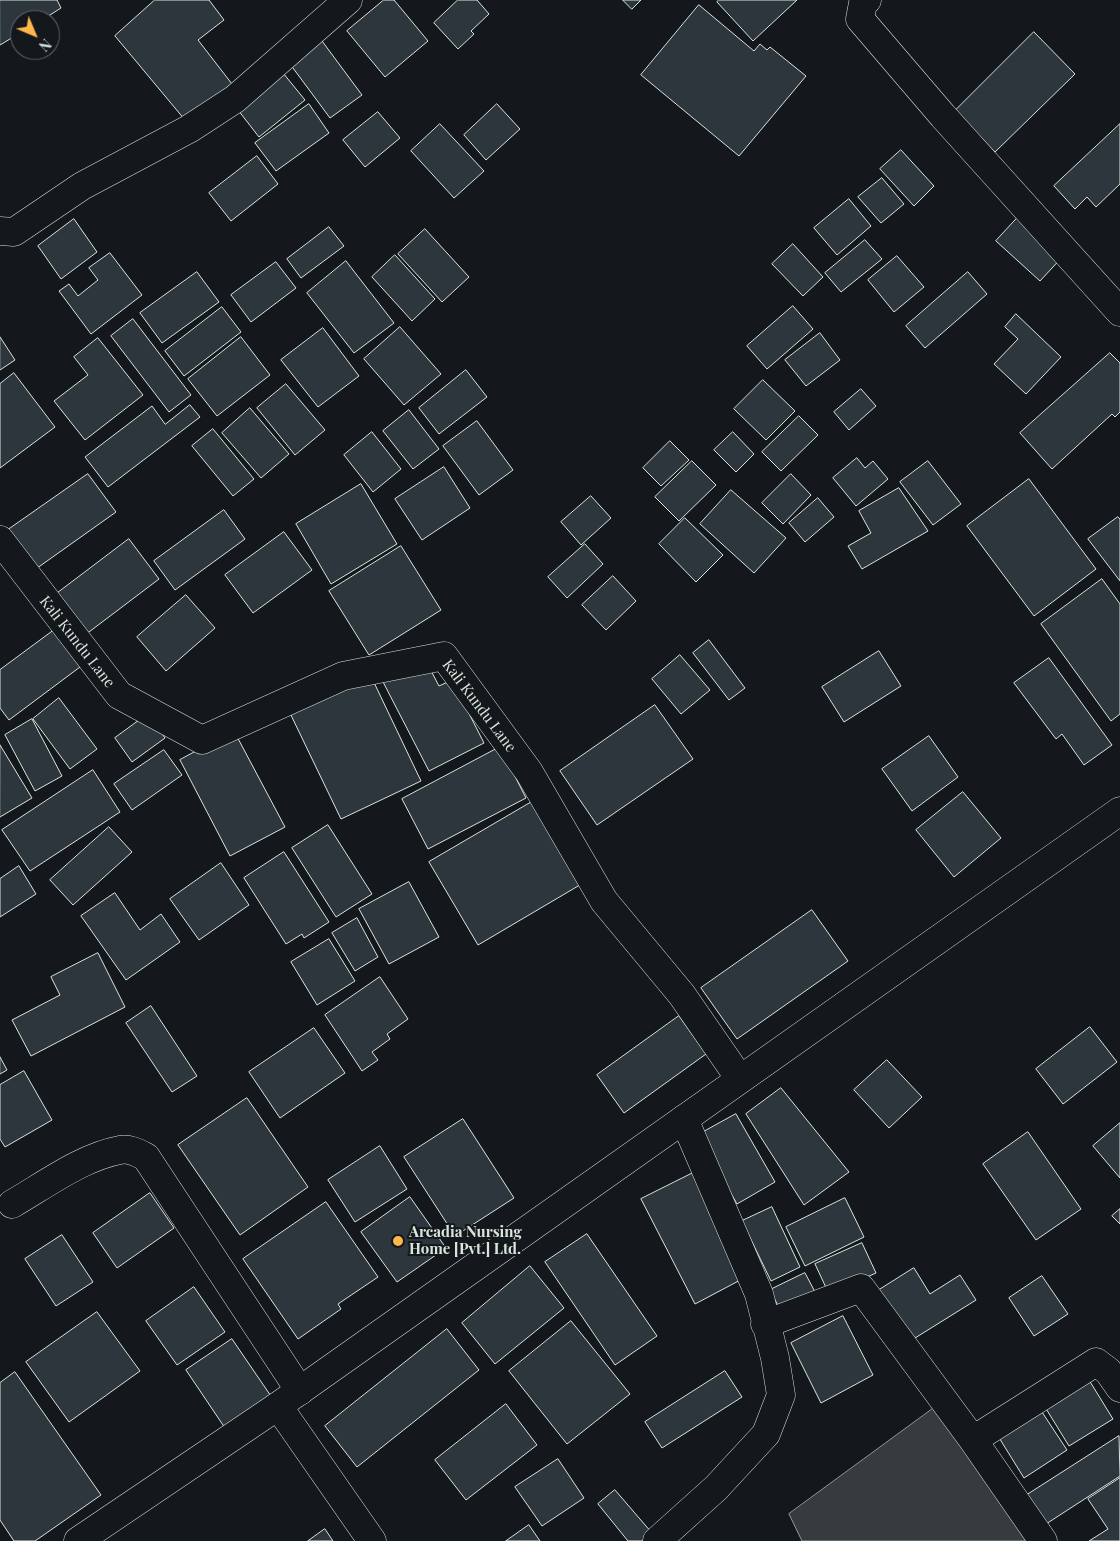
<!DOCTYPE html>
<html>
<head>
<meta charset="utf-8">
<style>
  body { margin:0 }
  #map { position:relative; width:1120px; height:1541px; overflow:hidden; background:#14181c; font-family:"Playfair Display",serif }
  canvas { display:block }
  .north { position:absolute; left:10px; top:10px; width:50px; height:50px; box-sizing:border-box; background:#14181c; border:1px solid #626a69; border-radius:50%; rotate:135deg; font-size:14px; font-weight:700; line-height:20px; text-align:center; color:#d8e6dc }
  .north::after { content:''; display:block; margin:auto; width:18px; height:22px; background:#ffb74d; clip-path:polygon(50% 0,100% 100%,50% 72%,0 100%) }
</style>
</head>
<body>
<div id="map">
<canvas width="1120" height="1541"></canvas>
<div class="north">N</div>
</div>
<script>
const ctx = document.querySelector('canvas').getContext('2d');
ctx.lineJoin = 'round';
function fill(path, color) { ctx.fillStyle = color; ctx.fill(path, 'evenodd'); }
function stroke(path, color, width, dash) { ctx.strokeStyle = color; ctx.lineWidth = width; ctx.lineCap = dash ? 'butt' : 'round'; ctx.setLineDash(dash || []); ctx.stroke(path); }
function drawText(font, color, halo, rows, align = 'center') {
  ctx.font = font + ' "Playfair Display",serif'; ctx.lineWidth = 4; ctx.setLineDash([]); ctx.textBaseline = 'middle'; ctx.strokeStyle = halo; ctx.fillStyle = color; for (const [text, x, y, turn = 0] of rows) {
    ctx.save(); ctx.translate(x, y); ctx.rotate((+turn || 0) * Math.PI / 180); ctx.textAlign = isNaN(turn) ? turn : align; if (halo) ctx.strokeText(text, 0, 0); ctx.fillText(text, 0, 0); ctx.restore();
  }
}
const water = new Path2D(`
  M938 1405 1040 1541H802L789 1514Z`);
fill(water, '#363b3e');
stroke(water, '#939e99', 1);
const building = new Path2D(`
  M0 0H57L61 8 42 20H20V33L0 45Z
  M155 0H209L224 20 198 40 232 84 185 120 115 36Z
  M384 0H394L428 41 385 77 347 31Z
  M458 0H477L489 14 471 31 474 34 458 49 434 23Z
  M623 0H641L632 9Z
  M719 0H797L753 41 717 2Z
  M699 5 754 51 760 44 767 50 770 47 806 76 739 156 641 75Z
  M1034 32 1075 74 995 152 955 111Z
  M322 41 362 95 330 118 290 64Z
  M283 73 305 100 259 137 238 110Z
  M309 104 329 133 276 171 255 143Z
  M497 104 520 129 486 160 464 135Z
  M378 112 400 138 365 167 343 140Z
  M440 124 484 171 454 198 411 151Z
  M1120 124V184L1096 207 1087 197 1075 209 1054 186Z
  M901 150 934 186 914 206 880 169Z
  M257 156 278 184 231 221 209 193Z
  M882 178 904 204 881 223 858 197Z
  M849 199 871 226 837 255 814 228Z
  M1021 214 1065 254 1040 281 996 241Z
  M74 219 97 252 61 279 38 246Z
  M329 227 344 246 301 278 287 259Z
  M425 229 469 277 442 302 398 254Z
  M865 240 882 259 841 292 825 273Z
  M793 244 823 277 803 296 772 264Z
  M110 253 142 295 91 334 59 291 69 284 78 296 98 280 89 268Z
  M395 255 435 299 412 321 372 277Z
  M897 256 924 287 894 312 868 280Z
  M346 261 394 323 354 353 307 293Z
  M276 262 296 288 251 322 231 295Z
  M197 272 219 302 162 343 140 313Z
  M968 272 987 294 925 348 906 326Z
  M793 306 813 329 767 369 747 346Z
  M222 307 241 332 184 376 165 351Z
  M1016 314 1061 357 1026 394 994 364 1018 339 1005 327Z
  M133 319 191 395 169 412 111 336Z
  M400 327 441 374 404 405 364 359Z
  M323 328 359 376 318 407 281 360Z
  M820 333 840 360 806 386 785 360Z
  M0 337 15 360 0 370Z
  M241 337 270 375 217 416 188 379Z
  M98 338 143 395 85 440 54 401 88 375 74 357Z
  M1110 353 1120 363V412L1115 417 1112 414 1052 469 1020 433Z
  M466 370 487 397 439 434 419 408Z
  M14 373 55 427 0 468V384Z
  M763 380 795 411 766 440 734 409Z
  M286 384 325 430 295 455 257 408Z
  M861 389 876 406 849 430 834 412Z
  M190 405 200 417 108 487 85 457 152 406 165 424Z
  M250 408 289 454 261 478 222 433Z
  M409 410 439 449 413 469 383 431Z
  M799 416 818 435 781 471 762 452Z
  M477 421 513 470 479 495 443 446Z
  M213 429 254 479 233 496 192 446Z
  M372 432 401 469 373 492 344 455Z
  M733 432 754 454 736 472 714 450Z
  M670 441 689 460 661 486 643 468Z
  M857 458 865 468 873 461 888 479 856 506 833 478Z
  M692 461 716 485 679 521 655 497Z
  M928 461 961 504 933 525 900 482Z
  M444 467 470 508 422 540 395 499Z
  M88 474 116 512 33 571 5 532Z
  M791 474 811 495 783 524 762 503Z
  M1029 479 1096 569 1034 616 967 526Z
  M361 484 397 544 331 584 296 524Z
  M899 488 928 531 862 569 848 546 871 533 859 511Z
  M731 490 786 538 754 573 700 524Z
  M591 496 611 518 581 545 561 522Z
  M818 498 834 517 805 542 789 523Z
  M224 510 245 539 175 590 154 561Z
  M1118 517 1120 519V581L1088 539Z
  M685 518 723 555 696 582 659 544Z
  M284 532 312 570 253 613 225 575Z
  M129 539 159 579 85 635 55 595Z
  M585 544 603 564 567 598 548 577Z
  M401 546 441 610 369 655 329 591Z
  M613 576 636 601 606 630 582 605Z
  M1102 579 1120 604V714L1111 721 1041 624Z
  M186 595 215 628 166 671 137 637Z
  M57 628 84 664 9 720 0 708V670Z
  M709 640 745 688 729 700 693 653Z
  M879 651 901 686 844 722 822 687Z
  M680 655 710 690 681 714 652 679Z
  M1049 658 1112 745 1084 765 1062 734 1056 739 1014 683Z
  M428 665 439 686 452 680 484 743 429 771 381 678Z
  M369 672 421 781 341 819 289 711Z
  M59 698 97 749 70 769 33 719Z
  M655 705 693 759 597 825 560 771Z
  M148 714 165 738 132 762 115 738Z
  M32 719 62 776 35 791 5 735Z
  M234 731 285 827 230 856 180 760Z
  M929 736 958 777 912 811 882 769Z
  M0 745 32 798 0 817Z
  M500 747 526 798 428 849 402 799Z
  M164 750 182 775 132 810 114 784Z
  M93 770 120 812 30 871 2 830Z
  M963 792 1001 838 954 877 916 830Z
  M542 796 590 879 478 945 429 862Z
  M328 825 372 894 336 917 292 848Z
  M109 827 132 852 73 905 50 880Z
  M284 852 329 922 304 938 302 934 286 944 244 878Z
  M221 863 249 905 199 940 170 899Z
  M19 866 36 894 0 917V879Z
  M409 882 439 937 389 964 359 909Z
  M115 893 140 930 161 914 180 942 126 980 81 916Z
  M812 910 848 961 737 1039 701 988Z
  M357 918 378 957 355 971 332 933Z
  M329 939 355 981 317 1005 291 962Z
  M98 953 125 1007 31 1056 12 1020 60 995 51 977Z
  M380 977 408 1019 387 1034 390 1039 372 1052 378 1060 362 1071 325 1015Z
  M151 1006 197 1076 172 1092 126 1023Z
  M679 1016 706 1054 624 1113 597 1075Z
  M1090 1027 1117 1062 1063 1104 1036 1069Z
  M314 1028 345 1073 280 1118 249 1072Z
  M0 1057 7 1070 0 1074Z
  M887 1060 922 1097 889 1128 854 1090Z
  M24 1071 52 1120 5 1147 0 1139V1085Z
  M781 1088 849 1172 804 1205 746 1114Z
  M247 1098 308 1187 240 1235 178 1145Z
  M736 1114 775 1182 737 1204 698 1135Z
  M463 1119 514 1198 455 1236 404 1157Z
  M1120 1123V1178L1093 1146Z
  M1028 1132 1081 1209 1036 1240 983 1164Z
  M380 1146 407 1189 355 1222 328 1180Z
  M693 1173 746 1277 695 1304 641 1199Z
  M150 1193 174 1228 117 1268 93 1233Z
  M410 1197 446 1248 397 1282 361 1232Z
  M845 1198 864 1237 805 1266 786 1227Z
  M326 1202 378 1277 338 1304 341 1309 298 1339 243 1259Z
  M772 1207 800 1267 771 1281 742 1221Z
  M1120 1209V1224L1112 1216Z
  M587 1234 657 1336 615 1365 545 1262Z
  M62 1235 93 1282 56 1306 25 1259Z
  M862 1243 876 1273 829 1294 815 1264Z
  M530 1266 564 1308 495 1364 462 1323Z
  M914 1268 930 1294 960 1275 976 1300 907 1343 876 1292Z
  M805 1273 823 1307 788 1325 770 1290Z
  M1042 1276 1068 1314 1034 1336 1009 1298Z
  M194 1287 225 1332 177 1365 146 1321Z
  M97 1312 140 1371 69 1422 26 1362Z
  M843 1316 873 1375 821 1403 791 1343Z
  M571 1321 630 1394 567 1444 509 1371Z
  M447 1329 479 1370 357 1467 325 1426Z
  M232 1339 275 1402 229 1434 186 1370Z
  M725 1371 742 1397 662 1448 645 1422Z
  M15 1372 101 1495 35 1541H14L0 1520V1383Z
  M1089 1380 1113 1419 1069 1446 1045 1407Z
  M506 1404 537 1445 466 1500 435 1460Z
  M1040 1409 1067 1450 1024 1478 998 1436Z
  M1119 1436 1120 1476 1046 1524 1027 1495Z
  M558 1459 584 1498 542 1526 515 1487Z
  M1120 1478V1541H1089L1108 1529 1088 1499Z
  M615 1490 652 1533 643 1541H628L598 1504Z
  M529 1525 540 1541H506Z
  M325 1529 333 1541H308Z`);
fill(building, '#2c363c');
stroke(building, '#d8e6dc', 1);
const street = new Path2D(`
  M867 0 863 3 860 19 943 116 1120 312
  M0 231 14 232 82 186 189 129 235 99 348 0
  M0 540 119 695 202 740 343 676 444 656 529 772 604 901 682 995 740 1079
  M12 1204C45 1185 82 1157 120 1150 129 1148 138 1153 146 1157L300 1391
  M765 1324 861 1288 973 1440 1043 1541
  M278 1406 372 1541
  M973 1440 1096 1362 1108 1371 1120 1388
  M657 1541 716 1488 766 1434 781 1395 775 1358 759 1294 684 1119`);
const secondary = new Path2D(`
  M78 1541 278 1406 1120 811`);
stroke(street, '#d8e6dc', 29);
stroke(secondary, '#d8e6dc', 29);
stroke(street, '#14181c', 28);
stroke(secondary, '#14181c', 28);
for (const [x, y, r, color] of [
  [398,1241,6,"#ffb74d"]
]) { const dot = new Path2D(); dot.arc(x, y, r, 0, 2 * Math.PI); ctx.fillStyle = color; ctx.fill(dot); stroke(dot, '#14181c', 2); }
drawText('15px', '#d8e6dc', '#14181c', [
  ["Kali Kundu Lane",77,642,52],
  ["Kali Kundu Lane",479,706,53]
]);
drawText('bold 15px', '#d8e6dc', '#14181c', [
  ["Arcadia Nursing",409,1232],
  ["Home [Pvt.] Ltd.",409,1249]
], 'left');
</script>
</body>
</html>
